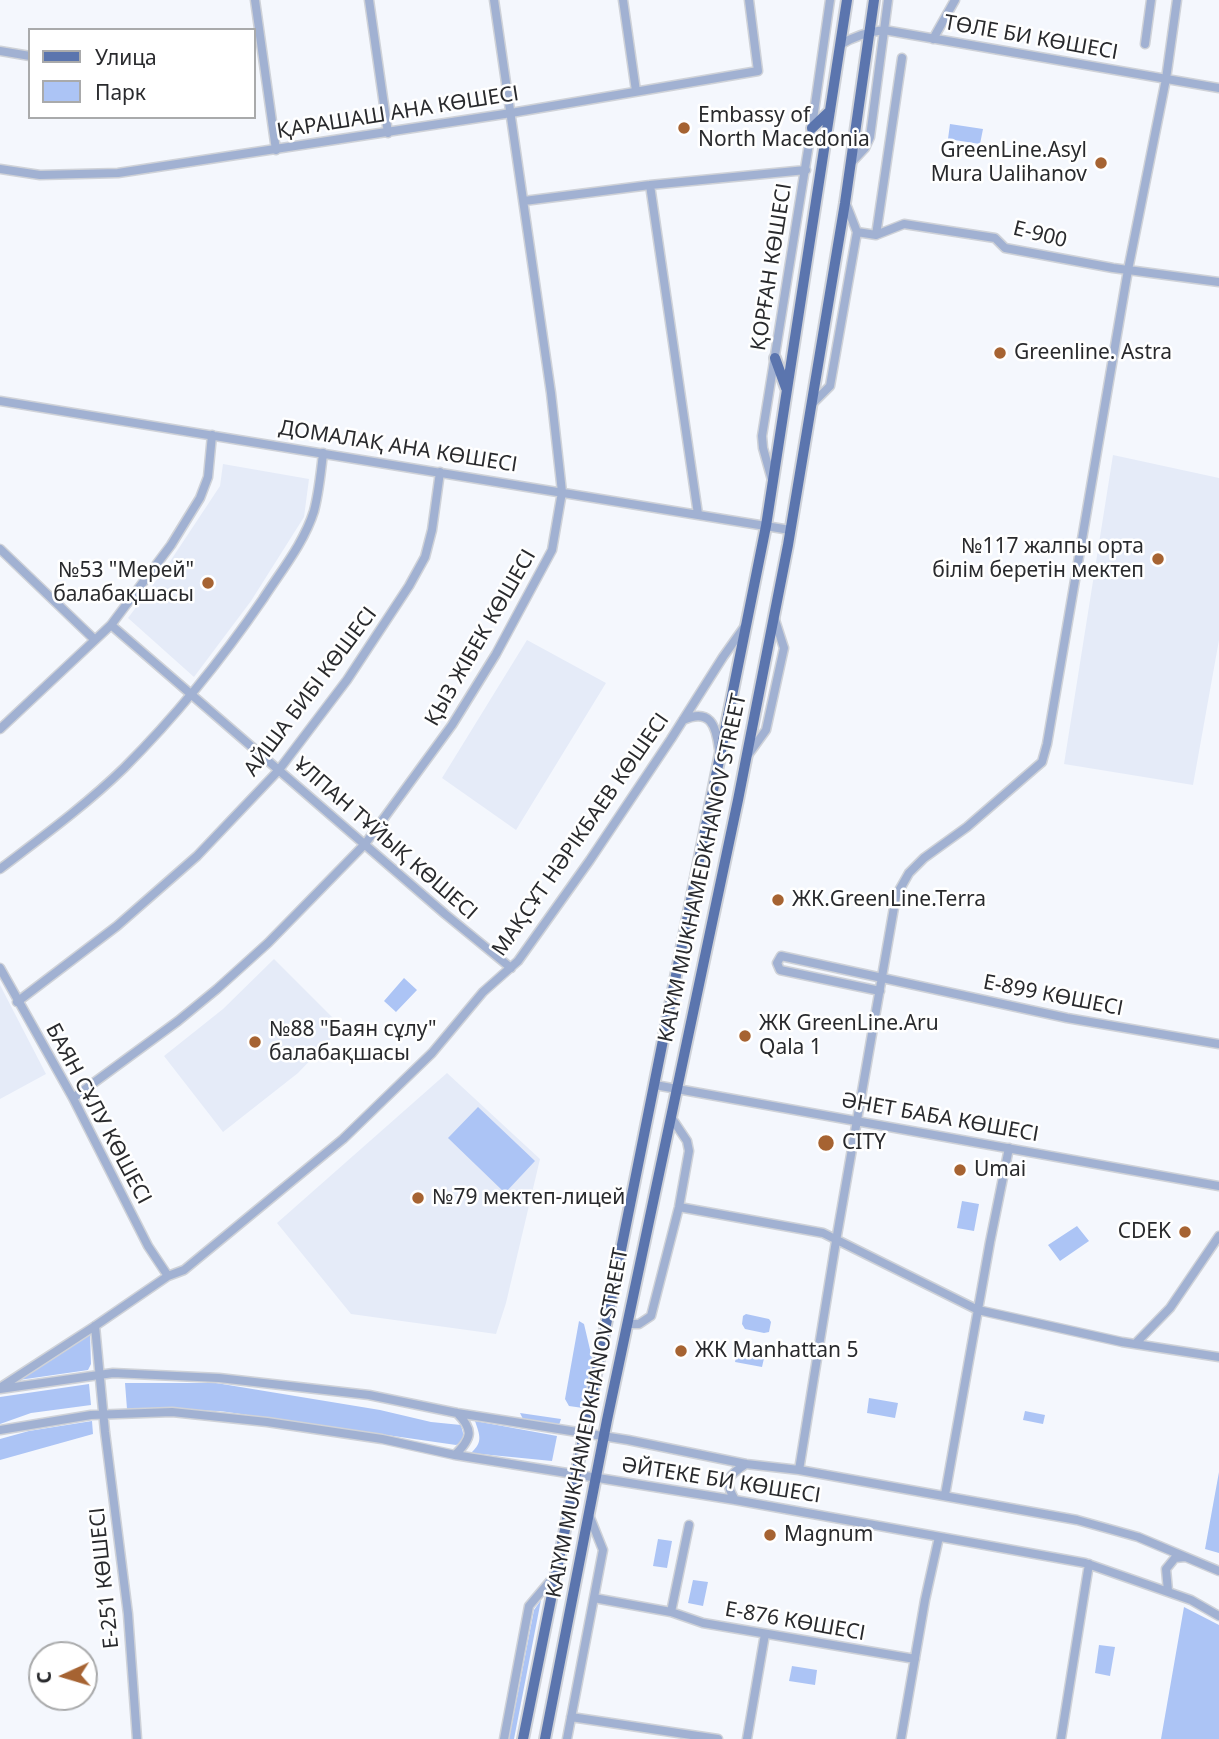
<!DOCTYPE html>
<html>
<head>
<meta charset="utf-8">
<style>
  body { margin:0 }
  #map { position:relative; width:1219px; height:1739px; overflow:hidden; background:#f4f7fd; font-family:"Noto Sans",sans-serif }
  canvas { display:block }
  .legend { position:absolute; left:28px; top:28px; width:228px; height:91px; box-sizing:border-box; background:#fff; border:2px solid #a9aaab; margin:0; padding:9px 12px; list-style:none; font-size:21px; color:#292a2d }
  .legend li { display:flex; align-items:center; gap:14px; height:35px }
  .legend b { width:35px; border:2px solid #a9aaab }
  .north { position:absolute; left:28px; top:1641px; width:70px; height:70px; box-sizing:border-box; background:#fff; border:2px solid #a9aaab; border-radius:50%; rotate:266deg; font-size:19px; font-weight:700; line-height:28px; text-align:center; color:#292a2d }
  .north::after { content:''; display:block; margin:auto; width:24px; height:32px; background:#a66332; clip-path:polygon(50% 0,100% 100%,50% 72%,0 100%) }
</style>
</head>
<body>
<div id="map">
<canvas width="1219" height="1739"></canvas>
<ul class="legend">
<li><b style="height:9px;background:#5b75ae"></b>Улица</li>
<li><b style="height:19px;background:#acc4f5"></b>Парк</li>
</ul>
<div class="north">С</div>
</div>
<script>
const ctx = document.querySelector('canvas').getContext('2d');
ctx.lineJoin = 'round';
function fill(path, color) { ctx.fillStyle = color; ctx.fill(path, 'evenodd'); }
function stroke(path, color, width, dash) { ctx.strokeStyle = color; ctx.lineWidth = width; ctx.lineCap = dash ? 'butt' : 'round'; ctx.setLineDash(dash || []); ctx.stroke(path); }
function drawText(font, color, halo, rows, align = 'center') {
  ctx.font = font + ' "Noto Sans",sans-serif'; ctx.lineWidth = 5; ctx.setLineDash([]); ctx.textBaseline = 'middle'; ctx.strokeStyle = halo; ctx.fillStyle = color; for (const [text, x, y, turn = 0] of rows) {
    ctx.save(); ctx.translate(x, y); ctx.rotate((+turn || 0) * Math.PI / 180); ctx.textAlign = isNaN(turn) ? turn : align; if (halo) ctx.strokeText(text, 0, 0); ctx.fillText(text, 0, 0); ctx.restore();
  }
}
fill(new Path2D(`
  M1113 455 1219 478V640L1193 785 1064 764Z
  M223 464 309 479 304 517 251 601 194 677 128 618 167 566 220 486Z
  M527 640 606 683 516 830 442 778Z
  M274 959 342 1027 298 1073 223 1132 164 1056 223 1009Z
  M0 985 46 1074 0 1099Z
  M447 1073 540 1159 506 1303 496 1334 351 1314 277 1223Z`), '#e5ebf8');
fill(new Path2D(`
  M950 124 983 129 980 144 948 139Z
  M404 978 417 990 396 1012 384 1001Z
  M478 1107 535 1161 505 1193 448 1138Z
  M962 1201 979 1204 974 1231 957 1228Z
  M1077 1226 1089 1241 1060 1261 1048 1245Z
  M746 1314 769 1319 771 1322 769 1332 764 1333 745 1329 742 1324 743 1316Z
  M579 1321 584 1324 592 1358 583 1408 569 1406 565 1399Z
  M90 1334 91 1364 88 1370 19 1380Z
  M738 1349 765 1354 762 1367 735 1362Z
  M125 1383H216L380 1410 431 1422 461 1425 464 1437 462 1442 456 1445 220 1411 127 1409Z
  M89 1384 91 1405 31 1413 0 1424V1397Z
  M869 1398 898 1403 895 1418 867 1413Z
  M1025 1411 1045 1415 1043 1424 1023 1420Z
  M520 1413 561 1419 559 1425 523 1419Z
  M92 1421 93 1434 0 1460V1439L29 1431Z
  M475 1421 557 1436 552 1461 471 1453C483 1442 480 1436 475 1421Z
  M1219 1472V1553L1205 1549Z
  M658 1539 672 1541 667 1568 653 1566Z
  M693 1580 708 1582 703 1606 688 1603Z
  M541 1600 514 1739H509L534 1610Z
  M1184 1607 1219 1625V1739H1161Z
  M1099 1645 1115 1647 1110 1676 1095 1673Z
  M792 1666 817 1670 815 1685 789 1681Z`), '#acc4f5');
const minor = new Path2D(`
  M255 0 276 150
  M369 0 388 133
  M623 0 636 91
  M933 39 955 0
  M1145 44 1151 0
  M840 45C854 36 867 32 884 30L1219 88
  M0 51 30 56
  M851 163 865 148 870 137 888 0
  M0 169 40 175 118 173 511 113 758 71 749 0
  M650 185 698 514
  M524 201 650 185 806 170
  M857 232 876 235 904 224 995 238 1005 248 1113 268 1219 282
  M876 235 902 58
  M0 401 790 530
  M812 404 830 386 857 232 846 204
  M772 480 763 448 762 436 813 119 830 0
  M0 549 95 640
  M111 625 445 914 511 968
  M683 720C710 708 716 725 719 749
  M0 729 111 625 171 545 200 498 208 477 212 435
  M748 755 766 730 784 648 774 617
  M0 869C42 837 86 805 124 768 176 716 222 659 263 599 281 571 304 543 314 511 319 492 321 472 323 453
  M0 968 73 1098 148 1246 168 1276
  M880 991 780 970 777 963 781 956 1067 1018 1219 1044
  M17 1002 117 926 197 856 278 771 347 680 409 586 425 557 432 530 440 472
  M655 1085 1219 1186
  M73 1098 178 1021 217 989 268 943 365 844 452 725 496 654 552 550 562 492 551 393 494 0
  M679 1207 823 1233 978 1310 1122 1342 1219 1357
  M627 1324H639L651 1316 679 1207 689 1151 687 1141 671 1117
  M95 1326 105 1432 128 1614 137 1739
  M1135 1344 1170 1308 1219 1236
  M1 1387 95 1326 168 1276 184 1270 343 1139 432 1053 483 992 518 961 590 860 671 739 723 657 745 626
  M0 1389 113 1373 219 1378 369 1395 457 1413 628 1440 746 1464 799 1470 1077 1520 1138 1537 1219 1571
  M0 1430 91 1415 172 1412 267 1422 382 1439 455 1455 735 1500 1085 1563 1191 1600 1219 1616
  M455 1455C472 1438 474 1430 457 1413
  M799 1470 836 1241 896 896 909 873 924 858 967 827 1042 762 1047 744 1128 270 1166 79 1177 0
  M945 1495 990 1242 1009 1148
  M735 1500C723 1480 728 1476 746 1464
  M1168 1591 1166 1569 1175 1558 1185 1557
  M594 1598 671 1612 689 1525
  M671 1612 703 1623 915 1659
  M571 1717 718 1739
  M504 1739 529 1606 556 1574
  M567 1739 603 1550 589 1515
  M747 1739 765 1634
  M901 1739 925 1600 939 1537
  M1061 1739 1089 1564`);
const major = new Path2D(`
  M812 128 830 111
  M775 358 786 388
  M523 1739 766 526 847 0
  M545 1739 607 1420 738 800 788 545 845 203 874 0`);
stroke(minor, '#cfd2d8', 11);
stroke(major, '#cfd2d8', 14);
stroke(minor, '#a1b1d2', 8);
stroke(major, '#5b75ae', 10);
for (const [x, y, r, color] of [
  [684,128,7,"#a66332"],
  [1101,163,7,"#a66332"],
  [1000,353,7,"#a66332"],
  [1158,559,7,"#a66332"],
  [208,583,7,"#a66332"],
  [778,900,7,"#a66332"],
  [745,1036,7,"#a66332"],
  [255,1042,7,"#a66332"],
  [826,1143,9,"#a66332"],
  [960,1170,7,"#a66332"],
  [418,1198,7,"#a66332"],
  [1185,1232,7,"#a66332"],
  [681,1351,7,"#a66332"],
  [770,1535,7,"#a66332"]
]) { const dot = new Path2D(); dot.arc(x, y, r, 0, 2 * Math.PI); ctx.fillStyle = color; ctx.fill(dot); stroke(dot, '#fff', 2.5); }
drawText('21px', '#292a2d', '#fff', [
  ["ТӨЛЕ БИ КӨШЕСІ",1031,38,10],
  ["ҚАРАШАШ АНА КӨШЕСІ",398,113,-9],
  ["E-900",1040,235,14],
  ["ҚОРҒАН КӨШЕСІ",772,267,-81],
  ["ДОМАЛАҚ АНА КӨШЕСІ",398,447,9],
  ["ҚЫЗ ЖІБЕК КӨШЕСІ",481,638,-60],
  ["АЙША БИБІ КӨШЕСІ",311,692,-53],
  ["МАҚСҰТ НӘРІКБАЕВ КӨШЕСІ",581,835,-55],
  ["ҰЛПАН ТҰЙЫҚ КӨШЕСІ",385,839,41],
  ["KAIYM MUKHAMEDKHANOV STREET",703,868,-78],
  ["Е-899 КӨШЕСІ",1053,996,11],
  ["БАЯН СҰЛУ КӨШЕСІ",98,1114,62],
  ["ӘНЕТ БАБА КӨШЕСІ",940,1118,10],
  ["KAIYM MUKHAMEDKHANOV STREET",588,1423,-79],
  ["ӘЙТЕКЕ БИ КӨШЕСІ",721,1481,9],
  ["Е-251 КӨШЕСІ",105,1578,-96],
  ["Е-876 КӨШЕСІ",795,1622,10]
]);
drawText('21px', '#292a2d', '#fff', [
  ["Embassy of",698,116],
  ["North Macedonia",698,140],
  ["GreenLine.Asyl",1087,151,"right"],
  ["Mura Ualihanov",1087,175,"right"],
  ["Greenline. Astra",1014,353],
  ["№117 жалпы орта",1144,547,"right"],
  ["білім беретін мектеп",1144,571,"right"],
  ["№53 \"Мерей\"",194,571,"right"],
  ["балабақшасы",194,595,"right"],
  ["ЖК.GreenLine.Terra",792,900],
  ["ЖК GreenLine.Aru",759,1024],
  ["Qala 1",759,1048],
  ["№88 \"Баян сұлу\"",269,1030],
  ["балабақшасы",269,1054],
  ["CITY",842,1143],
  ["Umai",974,1170],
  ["№79 мектеп-лицей",432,1198],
  ["CDEK",1171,1232,"right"],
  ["ЖК Manhattan 5",695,1351],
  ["Magnum",784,1535]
], 'left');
</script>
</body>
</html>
